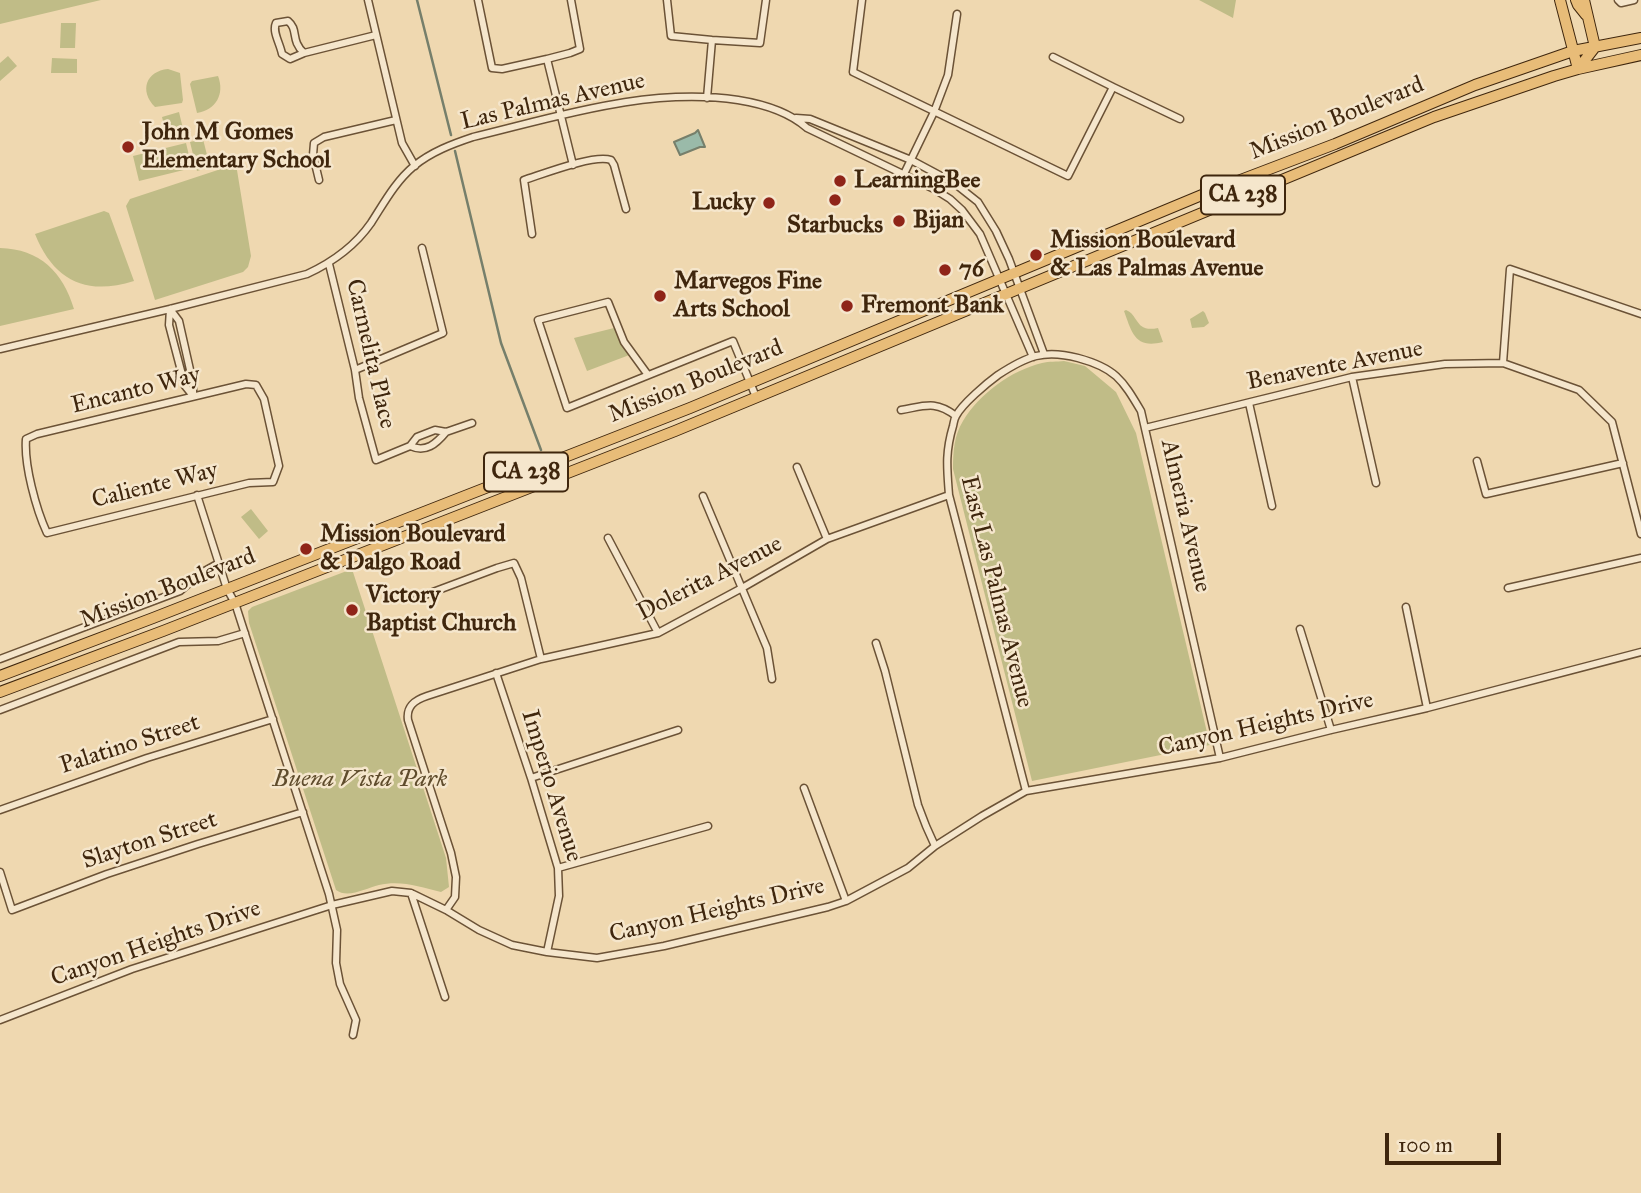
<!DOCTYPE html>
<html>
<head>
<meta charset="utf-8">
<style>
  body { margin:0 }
  #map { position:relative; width:1641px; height:1193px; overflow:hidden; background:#efd8b0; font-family:"IM FELL Great Primer",serif }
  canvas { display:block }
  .scale { position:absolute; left:1385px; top:1133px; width:116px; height:32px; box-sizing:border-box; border:4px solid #3f260d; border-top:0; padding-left:9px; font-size:21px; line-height:24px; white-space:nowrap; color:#3f260d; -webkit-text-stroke:5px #f5e6cc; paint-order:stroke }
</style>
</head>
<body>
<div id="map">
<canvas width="1641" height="1193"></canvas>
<div class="scale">100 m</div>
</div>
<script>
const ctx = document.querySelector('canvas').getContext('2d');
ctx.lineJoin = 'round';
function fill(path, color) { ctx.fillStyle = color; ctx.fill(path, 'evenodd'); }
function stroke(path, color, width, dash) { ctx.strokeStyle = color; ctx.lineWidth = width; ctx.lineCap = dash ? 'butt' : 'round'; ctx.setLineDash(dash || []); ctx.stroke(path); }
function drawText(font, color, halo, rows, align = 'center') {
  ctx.font = font + ' "IM FELL Great Primer",serif'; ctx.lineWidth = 5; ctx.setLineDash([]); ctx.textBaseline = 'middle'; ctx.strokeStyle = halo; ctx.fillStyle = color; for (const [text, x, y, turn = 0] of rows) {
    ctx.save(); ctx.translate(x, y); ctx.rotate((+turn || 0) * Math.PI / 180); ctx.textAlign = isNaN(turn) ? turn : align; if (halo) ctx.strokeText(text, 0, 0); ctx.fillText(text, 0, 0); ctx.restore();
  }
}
fill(new Path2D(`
  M0 0H101L0 24Z
  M1199 0H1236L1233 18Z
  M61 23H76L75 48H60Z
  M8 56 17 66 0 81V63Z
  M52 58 77 59V73H51Z
  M168 69 180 73 183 100 182 103 155 107C139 91 146 71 168 69Z
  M218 76C225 94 216 110 197 113L190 84 192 81Z
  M179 112 185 137 168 141 162 117Z
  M203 139 210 167 197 171 190 142Z
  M186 143 192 168 139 181 133 156Z
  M236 164 251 256 248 267 243 272 155 300 126 206 130 199Z
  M104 211 109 213 134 281C86 296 54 281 35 234Z
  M0 248C40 249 63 272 74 309L0 326Z
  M1126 310C1139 315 1135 333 1158 328L1163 342C1135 349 1132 333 1124 311Z
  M1203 311 1205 313 1209 323 1204 327 1192 328 1190 319Z
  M618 327 632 354 587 371 574 338Z
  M1064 361 1085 366 1116 392 1136 433 1210 745 1032 781 953 469C953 453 954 435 963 421 979 394 1012 370 1042 363 1049 361 1057 362 1064 361Z
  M251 509 268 531 259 539 241 517Z
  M352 569 446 858 449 887 441 892C420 887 401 880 379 885 366 888 348 899 336 890L249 623 248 611 252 607Z`), '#c0bc87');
const water = new Path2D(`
  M698 130 705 147H700L680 155 674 142 695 133Z`);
fill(water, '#9abaa9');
stroke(water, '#767f6b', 2);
stroke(new Path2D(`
  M417 0 451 135
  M455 151 501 343 541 450`), '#767f6b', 2.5);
const street = new Path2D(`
  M368 0 402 143 415 166
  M478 0 492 68 502 69 547 59
  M571 0 580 49 570 53 547 59 573 165
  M667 0 671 36 712 40 760 43 766 0
  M862 0 853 72 1068 176 1113 87 1180 119
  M1618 0 1621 3 1634 0
  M304 53C290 40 299 30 288 21L276 23C272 32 280 43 282 54L290 59 304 53 376 35
  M1053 57 1113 87
  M707 98 712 40
  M796 118 810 119 911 160 954 183 978 202 996 231 1009 259 1044 354
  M904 174 934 112 948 75 957 14
  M319 180 313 155 314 143 324 137 396 120
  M532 234 524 180C543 174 594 154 611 160L614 165 626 209
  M329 264 355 370 359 398 376 460 410 446 417 437 435 430 446 432 472 423
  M170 309 169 325 185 386 193 396
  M170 309 179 321 193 383V396
  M0 349 170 309 307 274C333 262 355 246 371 223 384 203 395 182 414 166 431 152 452 144 473 137 560 116 648 87 738 100 763 104 788 111 807 128L934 189 950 199 962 210 980 234 1033 357
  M1503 363 1510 269 1641 314
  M355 370 443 333 422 248
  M648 375 624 342 608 302 538 320 567 408 733 341 756 397
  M1352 377 1376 483
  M246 384 256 385 264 399 279 466 273 482 249 483 47 533C36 509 24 465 26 439L37 434Z
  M1249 403 1272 506
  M901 410C925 406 935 400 956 416
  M1145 428 1352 377 1445 364 1503 363 1579 390 1612 422 1641 534
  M410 446C426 453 436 444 446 432
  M1477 461 1486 494 1623 463
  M797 467 827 539
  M197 495 227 589 235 603 329 894 337 930 336 963 340 984 356 1020 353 1035
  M703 496 767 648 772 679
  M608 538 658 633
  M1508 588 1641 558
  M417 598 497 568 514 563 521 578 541 659
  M1406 607 1427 708
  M1300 629 1331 730
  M876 643 885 671 918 805 926 826 935 846
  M0 659 180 591 201 573 219 563
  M496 673 531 778 558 868 559 896 547 952
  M0 710 179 642 218 641 245 633
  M531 778 678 730
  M804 788 846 901
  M1026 791 949 495C947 468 945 453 953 426 954 422 954 419 956 416 962 404 987 383 998 375 1027 356 1044 349 1078 358 1115 368 1122 379 1141 411L1220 758
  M0 810 147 758 273 719
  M558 868 708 826
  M0 872 12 910 107 874 198 844 303 812
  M411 893 445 997
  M446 910 455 897 456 877 451 853 408 720C406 706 415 700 427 696L541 659 658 633 742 588 827 539 949 495
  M0 1020 132 969 332 905 392 891 411 893 446 910 479 930 512 945 547 952 597 958 664 946 828 907 846 901 908 868 935 846 982 816 1026 791 1220 758 1331 730 1427 708 1641 652`);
const primary = new Path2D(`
  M1560 0 1578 69
  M1576 0 1578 5 1586 15
  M1578 69 1595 47 1584 0
  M0 676 153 618 690 408 1209 192 1335 144 1475 85 1573 51 1641 38
  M0 692 163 631 675 431 1434 117 1554 76 1578 69 1641 55`);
stroke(street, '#6b5236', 9);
stroke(primary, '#3f260d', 12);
stroke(street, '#f5e6cc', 6);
stroke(primary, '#e8bc78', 10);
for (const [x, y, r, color] of [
  [128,147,7,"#8f2418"],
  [840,181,7,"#8f2418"],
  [835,200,7,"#8f2418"],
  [769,203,7,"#8f2418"],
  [899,221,7,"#8f2418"],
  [1036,255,7,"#8f2418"],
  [945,270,7,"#8f2418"],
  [660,296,7,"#8f2418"],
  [847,306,7,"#8f2418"],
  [306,549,7,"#8f2418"],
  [352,610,7,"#8f2418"]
]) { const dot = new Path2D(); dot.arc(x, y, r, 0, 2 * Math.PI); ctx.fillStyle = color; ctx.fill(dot); stroke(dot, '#f5e6cc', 2.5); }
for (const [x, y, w] of [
  [1243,195,84],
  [526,472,84]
]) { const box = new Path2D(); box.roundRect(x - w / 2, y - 19.5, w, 39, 5); ctx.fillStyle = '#f5e6cc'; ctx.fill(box); stroke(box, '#3f260d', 2); }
drawText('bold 23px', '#3f260d', null, [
  ["CA 238",1243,195],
  ["CA 238",526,472]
]);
drawText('24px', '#3f260d', '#f5e6cc', [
  ["Las Palmas Avenue",553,102,-13],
  ["Mission Boulevard",1337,119,-22],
  ["Carmelita Place",370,354,77],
  ["Benavente Avenue",1335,366,-11],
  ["Mission Boulevard",696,382,-22],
  ["Encanto Way",136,391,-14],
  ["Caliente Way",155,486,-14],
  ["Almeria Avenue",1185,516,77],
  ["Dolerita Avenue",710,579,-27],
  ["Mission Boulevard",168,589,-21],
  ["East Las Palmas Avenue",996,592,76],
  ["Canyon Heights Drive",1266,725,-13],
  ["Palatino Street",130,745,-18],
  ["Imperio Avenue",551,786,73],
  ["Slayton Street",150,841,-18],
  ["Canyon Heights Drive",717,911,-13],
  ["Canyon Heights Drive",156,944,-19]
]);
drawText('bold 24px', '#3f260d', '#f5e6cc', [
  ["John M Gomes",142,133],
  ["Elementary School",142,161],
  ["LearningBee",854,181],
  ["Lucky",755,203,"right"],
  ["Bijan",913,221],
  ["Starbucks",835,226,"center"],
  ["Mission Boulevard",1050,241],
  ["& Las Palmas Avenue",1050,269],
  ["76",959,270],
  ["Marvegos Fine",674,282],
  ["Arts School",674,310],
  ["Fremont Bank",861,306],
  ["Mission Boulevard",320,535],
  ["& Dalgo Road",320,563],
  ["Victory",366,596],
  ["Baptist Church",366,624]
], 'left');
drawText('italic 24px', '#5f4c2c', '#f5e6cc', [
  ["Buena Vista Park",360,780]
]);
</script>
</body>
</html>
